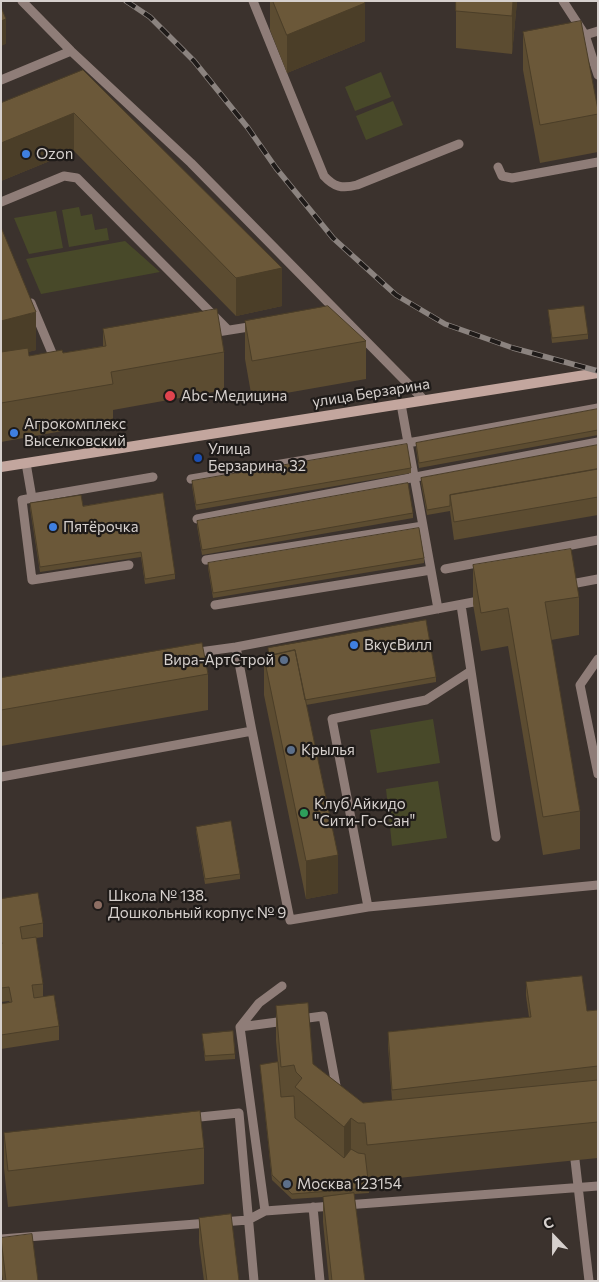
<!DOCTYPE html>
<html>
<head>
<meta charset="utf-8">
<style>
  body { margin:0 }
  #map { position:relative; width:599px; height:1282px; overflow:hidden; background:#3b322d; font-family:Commissioner,sans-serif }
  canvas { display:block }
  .frame { position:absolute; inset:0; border:2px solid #d6d0cd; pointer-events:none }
  .north { position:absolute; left:529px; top:1212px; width:50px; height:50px; -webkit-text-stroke:4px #1f1b19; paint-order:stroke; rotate:338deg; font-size:14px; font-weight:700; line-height:20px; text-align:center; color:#d6d0cd }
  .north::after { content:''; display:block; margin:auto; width:18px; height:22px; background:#d6d0cd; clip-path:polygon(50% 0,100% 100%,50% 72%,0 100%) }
</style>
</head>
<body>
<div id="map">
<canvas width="599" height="1282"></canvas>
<div class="frame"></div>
<div class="north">С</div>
</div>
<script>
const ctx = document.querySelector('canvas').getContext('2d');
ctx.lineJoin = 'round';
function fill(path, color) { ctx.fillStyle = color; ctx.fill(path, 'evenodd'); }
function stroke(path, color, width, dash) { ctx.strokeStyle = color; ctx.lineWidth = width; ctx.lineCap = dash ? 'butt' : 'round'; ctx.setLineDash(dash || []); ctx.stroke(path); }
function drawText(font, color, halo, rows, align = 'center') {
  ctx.font = font + ' Commissioner,sans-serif'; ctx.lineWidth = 4.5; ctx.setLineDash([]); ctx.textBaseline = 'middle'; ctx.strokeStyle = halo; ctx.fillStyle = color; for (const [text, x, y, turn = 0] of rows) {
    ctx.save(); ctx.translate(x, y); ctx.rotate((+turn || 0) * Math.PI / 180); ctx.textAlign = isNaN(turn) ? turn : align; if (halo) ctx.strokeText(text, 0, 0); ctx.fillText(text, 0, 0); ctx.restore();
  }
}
fill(new Path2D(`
  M381 72 391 97 355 111 345 87Z
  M393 101 403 125 366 140 356 116Z
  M79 207 81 216 92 214 95 230 107 228 109 240 69 247 62 210Z
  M56 211 63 248 29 254 14 218Z
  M125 241 160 272 41 294 26 259Z
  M433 719 440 763 377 773 370 730Z
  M438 781 447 838 392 846 386 789Z`), '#484929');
stroke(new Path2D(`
  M22 1 71 51 191 163 424 400
  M253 1 324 176C334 187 342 189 357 185L459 144
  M563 1 585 35 598 75
  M585 35 598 31
  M1 80 71 51
  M498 167 502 176 512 178 598 162
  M1 202 64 176 77 178 228 330
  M31 303 55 360
  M211 333 255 326
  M401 404 438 609
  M26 463 32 498 153 477
  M191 479 419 441 598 408
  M32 498 22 500 32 580 129 565
  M197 519 598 442
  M206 560 423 526
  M445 569 598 540
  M566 585 598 579
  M215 605 431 570
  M236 647 252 731
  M192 653 236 647 484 600
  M598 659 580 685 598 774
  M471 671 496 837
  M1 777 252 731 290 920 368 907 332 719 426 700 471 671 461 605
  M368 907 598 885
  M240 1027 259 1003 282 986
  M190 1118 239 1113 254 1281
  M575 1160 589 1281
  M346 1205 598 1186
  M313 1207 320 1281
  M265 1211 240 1027 323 1016 337 1091
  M1 1239 248 1220 265 1211 333 1206`), '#8f7d78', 9);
stroke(new Path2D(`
  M1 467 598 373`), '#c3a69e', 10);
const rail = new Path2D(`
  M126 1 150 17 194 61 248 128 276 168 333 238 396 295 445 324 513 348 598 371`);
stroke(rail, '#8b837f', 5.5);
stroke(rail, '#1f1b19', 4, [11]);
fill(new Path2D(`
  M270 1H364L365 41 287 73 270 30Z
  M517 1 512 54 456 48V11Z
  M523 32 598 110V152L540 163 523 70Z
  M83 70 282 306 236 316 74 151 1 181Z
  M1 227 36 350 28 352 29 356 63 353 103 346V329L224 352V390L113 410V422L1 442Z
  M548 310 588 334V339L552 343Z
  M245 321 366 341V379L252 399 245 359Z
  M598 409V435L419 468 416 448V443Z
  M598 445V515L454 540 450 511 427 515 421 483V478Z
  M411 468V473L196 510 192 486V481Z
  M30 503 83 506 175 574V579L145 584 141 557 40 572 30 508Z
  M413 513V518L202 555 197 526V521Z
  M424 558V563L213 598 208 568V563Z
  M473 565 579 597V635L551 640 580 811V849L543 855 508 646 481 651 473 604Z
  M268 648 436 677V682L306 705 338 893 306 899 264 695V657L268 656Z
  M208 674V710L1 746V678Z
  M196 827 240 874V879L205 884 196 831Z
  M1 899 43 923V937L36 938 43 984V997L59 1026V1040L1 1049V1004L10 1003 9 1001 1 1002Z
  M526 982 587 1011 598 1010V1158L368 1181 369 1193 354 1194 365 1281H329L323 1222V1197L292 1199 272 1180 260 1065 278 1062 276 1041V1006L313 1064 363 1103 392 1100 388 1046V1032L529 1017 526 996Z
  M202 1034 235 1054V1059L205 1061Z
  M4 1133 204 1148V1184L8 1207 4 1168Z
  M199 1218 239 1281H204L199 1243Z
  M1 1238 38 1281H3L1 1268Z`), '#5c4c31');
fill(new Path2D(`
  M513 1H517L512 54V16Z
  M365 3V41L287 73V35Z
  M6 19V44L1 46V21Z
  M74 113V151L1 181V143Z
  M282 268V306L236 316V278Z
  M36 312V350L1 359V321Z
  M338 855V893L306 899V861Z
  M351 1118V1154L344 1163V1127Z`), '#4b3e28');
const building = new Path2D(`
  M273 1H364L365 3 287 35Z
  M456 1H513L512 16 456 11Z
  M1 7 6 19 1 21Z
  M581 21 598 110V114L540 125 523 32Z
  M83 70 282 268 236 278 74 113 1 143V103Z
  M1 227 36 312 1 321Z
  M328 306 366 341 252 361 245 321Z
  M584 306 588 334 552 338 548 310Z
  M217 309 224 352 111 372 113 384 1 403V352L28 348 29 356 62 350 63 353 106 346 103 329Z
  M598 409V430L419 463 416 443Z
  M407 444 411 468 196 505 192 481Z
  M598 445V469L450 495V506L427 510 421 478Z
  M598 469V497L454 522 450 495Z
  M408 483 413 513 202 550 197 521Z
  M163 493 175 574 145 579 141 552 40 567 30 503 81 495 83 506Z
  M419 528 424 558 213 593 208 563Z
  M571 549 579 597 545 602 580 811 543 817 508 608 481 613 473 565Z
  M426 620 436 677 305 700 295 650 269 656 268 648Z
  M202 643 208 674 1 710V678Z
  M295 650 338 855 306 861 264 657Z
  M231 821 240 874 205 879 196 827Z
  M38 893 43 923 20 927 22 939 36 937 43 984 32 985 34 998 54 995 59 1026 1 1035V1004L12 1002 9 987 1 988V944H2L1 939V899Z
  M582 976 587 1011 598 1010V1066L392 1090 388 1032 531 1017 526 982Z
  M308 1003 313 1064 363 1103 598 1080V1122L367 1145 365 1123H358L351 1118 344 1127 295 1087 302 1078 296 1072 294 1065 281 1067 276 1006Z
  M233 1031 235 1054 205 1056 202 1034Z
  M278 1062 281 1097 294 1096 295 1118 344 1158 351 1149 358 1153 365 1154 369 1188 292 1194 272 1175 260 1065Z
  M200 1111 204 1148 8 1171 4 1133Z
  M354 1193 365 1281H332L323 1197Z
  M231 1214 239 1281H207L199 1218Z
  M32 1234 38 1281H6L1 1238Z`);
fill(building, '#6b5839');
stroke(building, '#4b3e28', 1);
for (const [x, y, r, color] of [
  [26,154,5,"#3f7fe0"],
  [170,396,6,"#e0444e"],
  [14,433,5,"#3f7fe0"],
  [198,458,5,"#1a4fb4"],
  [53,527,5,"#3f7fe0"],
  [354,645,5,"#3f7fe0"],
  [284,660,5,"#5c6f8a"],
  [291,750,5,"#5c6f8a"],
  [304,813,5,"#2e9e5b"],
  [98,905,5,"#8d6e63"],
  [287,1184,5,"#5c6f8a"]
]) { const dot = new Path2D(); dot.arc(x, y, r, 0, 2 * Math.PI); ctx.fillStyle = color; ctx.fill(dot); stroke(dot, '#1f1b19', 2); }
drawText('15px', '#d6d0cd', '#1f1b19', [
  ["Ozon",36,154],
  ["Abc-Медицина",181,396],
  ["Агрокомплекс",24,424],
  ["Выселковский",24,441],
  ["Улица",208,449],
  ["Берзарина, 32",208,466],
  ["Пятёрочка",63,527],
  ["ВкусВилл",364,645],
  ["Вира-АртСтрой",274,660,"right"],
  ["Крылья",301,750],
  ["Клуб Айкидо",314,804],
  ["\"Сити-Го-Сан\"",314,821],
  ["Школа № 138.",108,896],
  ["Дошкольный корпус № 9",108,913],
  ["Москва 123154",297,1184]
], 'left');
drawText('15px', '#d6d0cd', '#1f1b19', [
  ["улица Берзарина",371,393,-9]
]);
</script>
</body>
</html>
